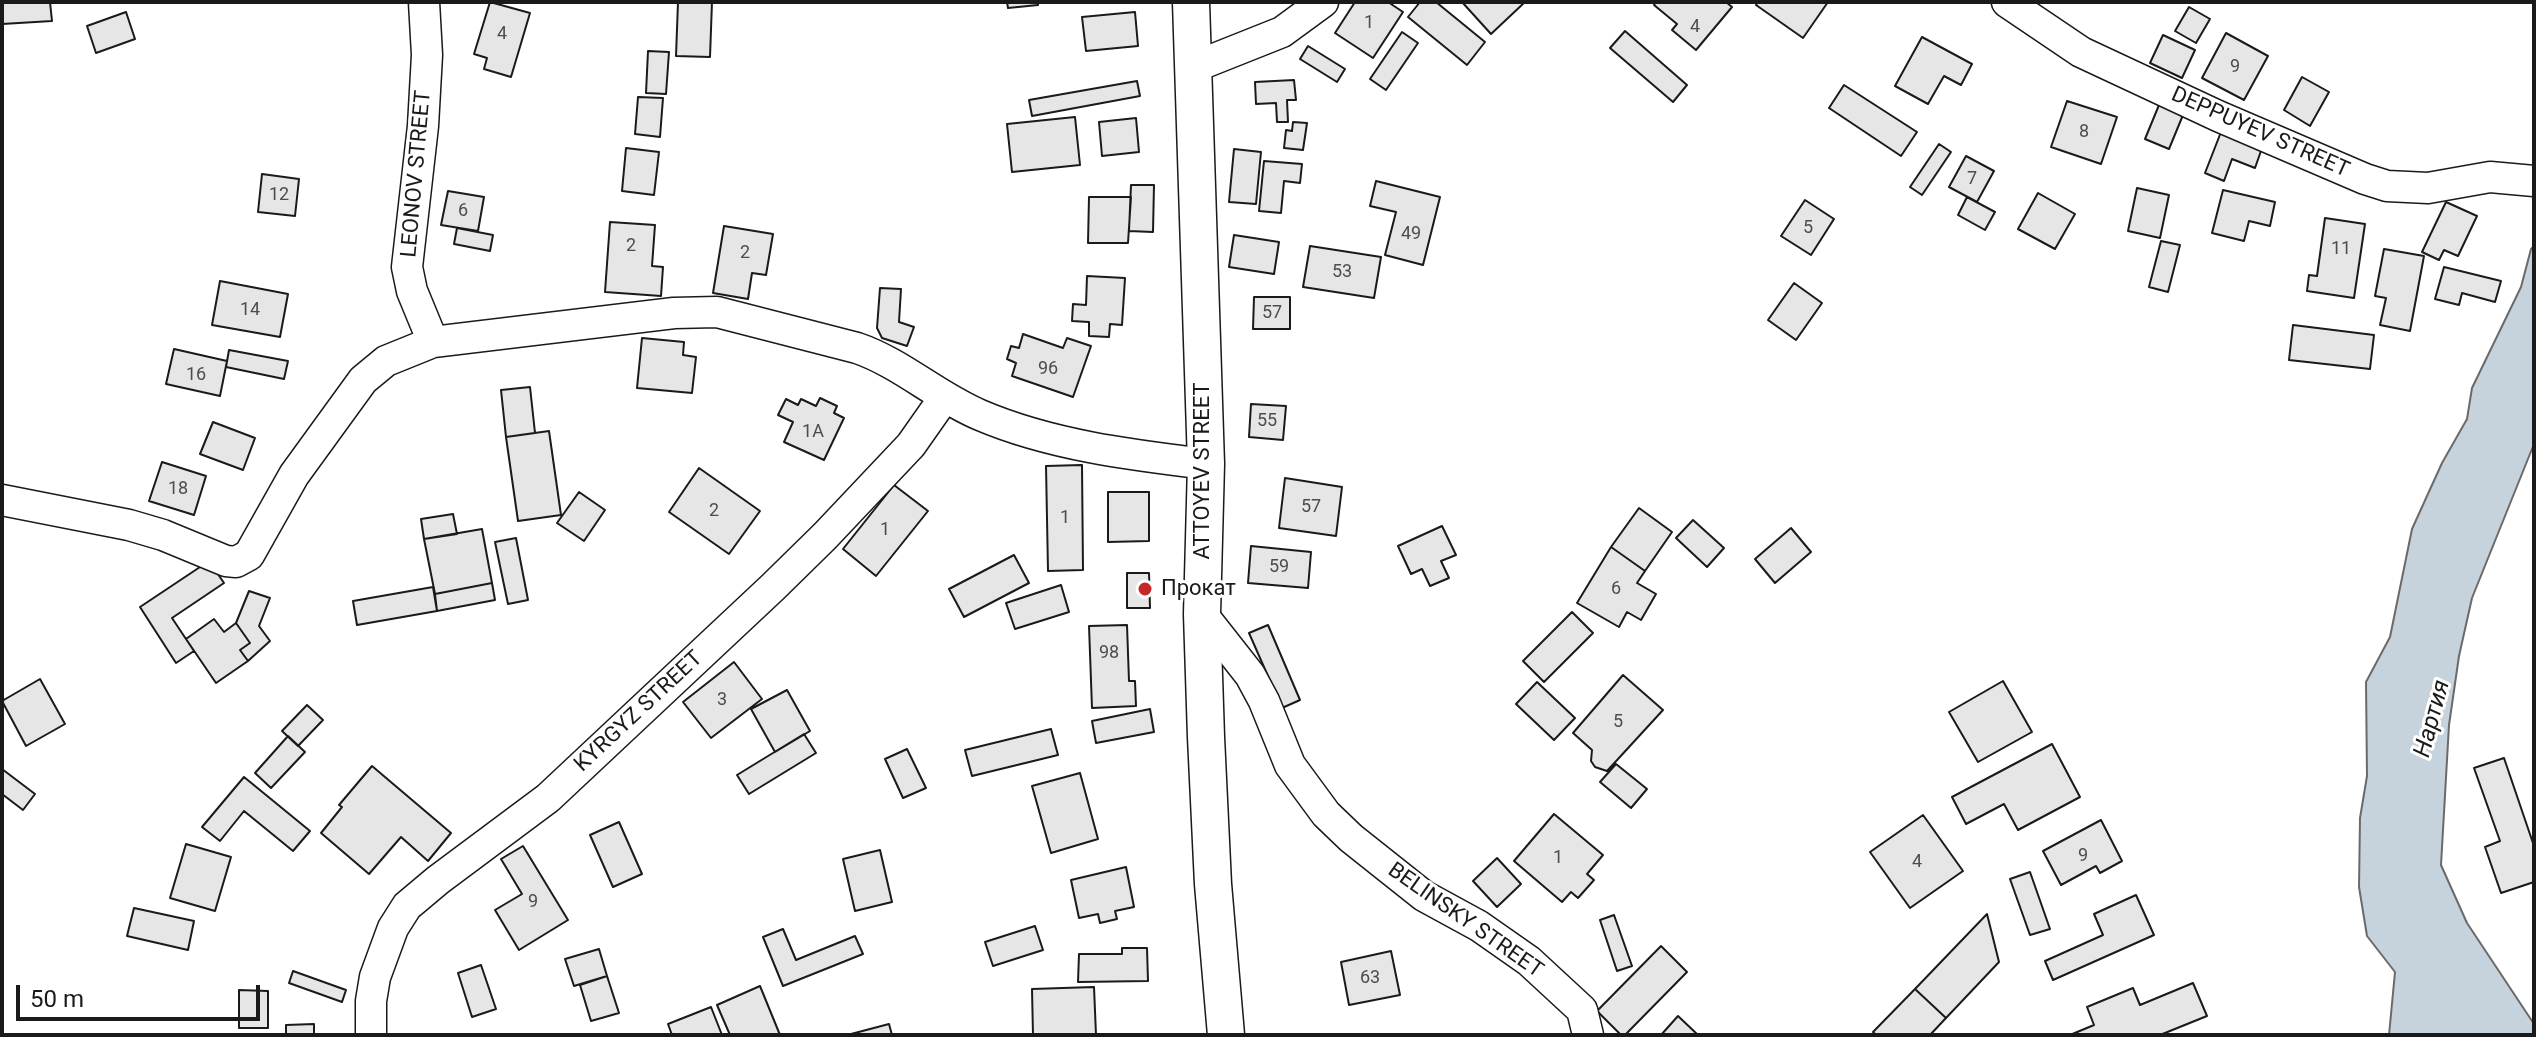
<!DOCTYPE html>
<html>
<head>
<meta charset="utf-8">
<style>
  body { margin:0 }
  #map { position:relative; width:2536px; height:1037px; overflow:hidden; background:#fff; font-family:Roboto,sans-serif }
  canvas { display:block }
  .frame { position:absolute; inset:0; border:4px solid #1a1a1a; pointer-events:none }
  .scale { position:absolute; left:16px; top:985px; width:244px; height:36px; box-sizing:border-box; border:4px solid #1a1a1a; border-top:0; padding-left:10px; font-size:24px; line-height:28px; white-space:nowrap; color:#1a1a1a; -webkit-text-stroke:6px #fff; paint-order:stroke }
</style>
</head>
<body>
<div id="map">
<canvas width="2536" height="1037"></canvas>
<div class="frame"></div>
<div class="scale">50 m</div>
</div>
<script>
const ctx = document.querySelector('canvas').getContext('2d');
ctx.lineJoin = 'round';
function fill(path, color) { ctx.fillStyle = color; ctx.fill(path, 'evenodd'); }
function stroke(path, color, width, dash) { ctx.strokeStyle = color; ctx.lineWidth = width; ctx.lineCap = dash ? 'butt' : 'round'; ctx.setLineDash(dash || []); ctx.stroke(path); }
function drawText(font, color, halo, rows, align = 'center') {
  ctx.font = font + ' Roboto,sans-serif'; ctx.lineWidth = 6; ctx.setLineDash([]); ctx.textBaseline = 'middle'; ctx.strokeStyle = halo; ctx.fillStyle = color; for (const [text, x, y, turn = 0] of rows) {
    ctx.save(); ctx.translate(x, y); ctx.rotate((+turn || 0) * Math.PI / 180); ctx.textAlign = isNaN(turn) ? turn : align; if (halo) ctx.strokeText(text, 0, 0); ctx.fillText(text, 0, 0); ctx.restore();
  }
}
const water = new Path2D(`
  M2534 246V444L2472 598 2459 656 2449 725 2441 865 2467 923 2534 1024V1035H2389L2395 972 2367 936 2359 887 2360 818 2367 776 2366 682 2390 637 2412 529 2442 463 2467 419 2472 388 2521 287 2531 249Z`);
fill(water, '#c6d2dc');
stroke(water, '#6a6a6a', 2);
const building = new Path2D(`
  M2 2H50L52 21 2 24Z
  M490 2 530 13 511 77 484 69 487 58 474 54Z
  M678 2H712L710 57 676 56Z
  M1007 2H1038V5L1008 8Z
  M1355 2H1388L1403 12 1373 58 1335 33Z
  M1420 2H1436L1485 42 1467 65 1408 17Z
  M1462 2H1525L1491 34Z
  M1656 2H1726L1732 7 1696 50 1672 30 1677 24 1654 5Z
  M1758 2H1828L1803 38 1756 5Z
  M2189 7 2210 19 2196 43 2175 31Z
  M126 12 135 39 96 53 87 26Z
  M1135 12 1138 46 1086 51 1082 17Z
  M1625 31 1687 85 1673 102 1610 48Z
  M1402 32 1418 43 1386 90 1370 79Z
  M2226 33 2268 56 2244 100 2202 78Z
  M2163 35 2195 50 2182 78 2150 63Z
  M1922 37 1972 64 1961 85 1944 76 1928 104 1895 86Z
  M1308 46 1345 69 1337 82 1300 59Z
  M648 51 669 52 666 94 646 93Z
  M2302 77 2329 92 2310 126 2284 110Z
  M1294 80 1296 100H1287L1288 122H1277L1276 103 1256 104 1255 82Z
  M1137 81 1140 96 1032 116 1029 100Z
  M1844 85 1917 132 1901 156 1829 108Z
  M638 97 663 98 660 137 635 134Z
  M2067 101 2117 117 2101 164 2051 147Z
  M2159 105 2183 115 2169 149 2145 139Z
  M1075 117 1080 165 1012 172 1007 124Z
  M1136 118 1139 152 1102 156 1099 122Z
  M1293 122 1307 123 1303 150 1284 148 1286 130 1292 131Z
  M2221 132 2262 148 2255 168 2232 159 2224 181 2205 173Z
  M1939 144 1951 152 1922 195 1910 187Z
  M626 148 659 152 654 195 622 191Z
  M1234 149 1261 152 1256 204 1229 202Z
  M1966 156 1994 171 1977 202 1949 187Z
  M1264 161 1302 164 1300 183 1284 181 1281 213 1259 211Z
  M262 174 299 179 295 216 258 212Z
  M1376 181 1440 197 1423 265 1385 255 1396 212 1370 206Z
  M1131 185H1154L1153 232 1129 231Z
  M2137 188 2169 195 2160 238 2128 231Z
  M2223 190 2275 202 2270 226 2249 221 2244 241 2212 233Z
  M448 191 484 197 478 231 441 225Z
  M2038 193 2075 214 2055 249 2018 229Z
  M1089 197H1131L1128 243H1088Z
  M1967 197 1995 212 1985 230 1958 215Z
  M1805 200 1834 219 1811 255 1781 236Z
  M2446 202 2477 216 2458 256 2444 250 2439 260 2422 252Z
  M2325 218 2365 224 2354 298 2307 291 2309 275 2317 276Z
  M610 222 655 225 652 266 663 267 661 296 605 292Z
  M724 226 773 234 766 275 752 273 748 299 713 293Z
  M457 228 493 235 490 251 454 244Z
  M1234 235 1279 242 1274 274 1229 267Z
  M2161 241 2180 245 2168 292 2149 287Z
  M1310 246 1381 257 1374 298 1303 287Z
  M2384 249 2424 256 2410 331 2380 325 2386 298 2375 296Z
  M2444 267 2501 281 2495 302 2462 293 2459 305 2435 299Z
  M1087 276 1125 278 1122 325 1110 324 1109 337 1089 336V322L1072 321 1073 304 1086 305Z
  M220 281 288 294 280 337 212 325Z
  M1794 283 1822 303 1796 340 1768 320Z
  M880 288 901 289 899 322 914 327 907 346 882 338 877 328Z
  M1254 297H1290V329H1253Z
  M2293 325 2374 335 2370 369 2289 360Z
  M1023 334 1063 348 1067 338 1091 346 1073 397 1012 376 1016 363 1007 359 1011 346 1019 348Z
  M642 338 684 342 683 355 696 357 692 393 637 388Z
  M174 349 227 361 220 396 166 384Z
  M229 350 288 361 284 379 226 367Z
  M530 387 535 433 506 437 501 390Z
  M820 398 837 406 834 413 844 418 824 460 784 442 793 422 778 415 786 399 798 405 801 399 816 406Z
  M1251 404 1286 406 1283 440 1249 437Z
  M213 422 255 438 243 470 200 454Z
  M549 431 561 515 518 521 506 437Z
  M162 462 206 476 194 515 149 501Z
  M1082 465 1083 570 1048 571 1046 466Z
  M699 468 760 511 729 554 669 512Z
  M1285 478 1342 487 1336 536 1279 528Z
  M894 485 928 511 876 576 843 549Z
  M579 492 605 510 584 541 557 523Z
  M1108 492H1149V541L1108 542Z
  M1639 508 1672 532 1645 571 1611 547Z
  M453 514 457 534 424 539 421 519Z
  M1693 520 1724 548 1707 567 1676 538Z
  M1442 526 1456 555 1441 561 1449 578 1430 586 1422 569 1411 574 1398 546Z
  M1791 528 1811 552 1775 583 1755 559Z
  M482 529 492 583 435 594 424 539Z
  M516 538 528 600 508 604 495 542Z
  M1251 546 1311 552 1308 588 1248 583Z
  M1611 547 1645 571 1637 583 1656 594 1641 620 1627 612 1619 627 1577 603Z
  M1014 555 1029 583 964 617 949 589Z
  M209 561 224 583 172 618 194 651 176 663 140 607Z
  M1127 573H1149L1150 608H1127Z
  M492 583 495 600 437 611 435 594Z
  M1061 585 1069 612 1015 629 1006 603Z
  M433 587 437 611 357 625 353 601Z
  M249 591 270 598 259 626 270 641 248 661 240 650 250 643 236 623Z
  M1572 612 1593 633 1544 682 1523 661Z
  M214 619 224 632 236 623 250 643 240 650 248 661 216 683 186 639Z
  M1127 625 1129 681H1135L1136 706 1092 708 1089 626Z
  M1268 625 1300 700 1282 708 1249 633Z
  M734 662 762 699 711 738 683 702Z
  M1623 675 1663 710 1607 771 1595 767 1591 761 1592 750 1573 733Z
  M40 679 65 724 26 746 2 701Z
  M2003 681 2032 732 1978 762 1949 712Z
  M1537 682 1575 718 1554 740 1516 704Z
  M787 690 810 731 775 752 751 709Z
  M307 705 323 720 298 746 282 731Z
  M1150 709 1154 732 1096 743 1092 721Z
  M1051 729 1058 755 972 776 965 750Z
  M804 734 816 753 749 794 737 775Z
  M288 736 305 752 271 788 255 773Z
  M2052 744 2080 797 2018 830 2004 804 1966 824 1952 797Z
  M907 749 926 788 903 798 885 759Z
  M2504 758 2534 846V882L2501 893 2485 847 2500 841 2474 768Z
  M1616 764 1647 789 1631 808 1600 782Z
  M372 766 451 833 428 861 401 837 369 874 321 833 342 807 339 805Z
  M2 769 35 794 23 810 2 794Z
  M1080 773 1098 839 1051 853 1032 786Z
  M244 777 310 831 293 851 244 811 220 841 202 827Z
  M1554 814 1603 855 1587 874 1594 880 1578 898 1571 892 1562 902 1514 861Z
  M1923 815 1963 871 1910 908 1870 852Z
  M2101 820 2122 861 2100 873 2096 866 2061 885 2043 851Z
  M619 822 642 874 613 887 590 835Z
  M186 844 231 857 215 911 170 898Z
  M523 846 568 920 519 950 495 910 522 894 501 859Z
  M880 850 892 902 855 911 843 859Z
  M1497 858 1521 884 1497 907 1473 881Z
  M1126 867 1134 907 1115 911 1117 919 1100 923 1098 914 1079 918 1071 880Z
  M2030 872 2050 929 2030 935 2010 879Z
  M2136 895 2154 935 2053 980 2045 961 2103 935 2094 914Z
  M134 908 194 921 188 950 127 936Z
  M1987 914 1999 962 1946 1018 1915 989Z
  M1614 915 1632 966 1617 971 1600 920Z
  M1035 926 1043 950 993 966 985 942Z
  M783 929 796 960 855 936 863 954 783 986 763 937Z
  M1661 946 1687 972 1625 1035H1621L1597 1011Z
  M1122 948H1147L1148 981 1078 982 1079 954H1122Z
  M599 949 607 976 574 986 565 959Z
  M1391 951 1400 995 1349 1005 1341 962Z
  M481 965 496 1009 472 1017 458 973Z
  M293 971 346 990 342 1002 289 983Z
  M607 976 619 1013 591 1021 580 985Z
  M2193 983 2207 1016 2160 1035H2070L2094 1025 2087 1007 2133 988 2140 1005Z
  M760 986 780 1035H730L717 1005Z
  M1094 987 1096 1035H1033L1032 989Z
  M1915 989 1946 1018 1930 1035H1876L1873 1032Z
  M239 990 268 991V1028H239Z
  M711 1007 722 1035H672L668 1024Z
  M1678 1016 1698 1035H1661Z
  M314 1024V1035H286V1025Z
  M889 1024 892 1035H851V1034Z`);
fill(building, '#e6e6e6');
stroke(building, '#1a1a1a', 2);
const minor = new Path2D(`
  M424 2 427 55 423 126 407 267 412 291 433 342
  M2007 2 2081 52 2218 116 2365 179 2387 186 2428 188 2490 177 2534 181
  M1194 67 1282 32 1323 2
  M2 500 129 525 163 535 226 561 236 562 249 555 294 475 363 380 386 361 433 342 674 313 717 312 857 348C901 363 937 397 980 415 1050 445 1131 455 1206 464
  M1202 614 1250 675 1264 701 1290 765 1326 814 1351 838 1424 896 1479 926 1529 961 1582 1010 1588 1035
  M371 1035V1001L375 977 393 928 407 906 438 880 548 798 773 587 825 536 911 445 944 398`);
const tertiary = new Path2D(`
  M1191 2 1206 464 1202 614 1206 737 1213 884 1226 1035`);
stroke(minor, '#1a1a1a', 33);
stroke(tertiary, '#1a1a1a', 39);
stroke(minor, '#fff', 30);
stroke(tertiary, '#fff', 36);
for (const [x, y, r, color] of [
  [1145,589,8,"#c62828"]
]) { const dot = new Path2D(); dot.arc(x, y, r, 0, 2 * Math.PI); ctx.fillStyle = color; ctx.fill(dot); stroke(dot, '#fff', 3); }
drawText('18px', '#4d4d4d', null, [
  ["1",1369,23],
  ["4",1695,27],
  ["4",502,34],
  ["9",2235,67],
  ["8",2084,132],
  ["7",1972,179],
  ["12",279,195],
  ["6",463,211],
  ["5",1808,228],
  ["49",1411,234],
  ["2",631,246],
  ["11",2341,249],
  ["2",745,253],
  ["53",1342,272],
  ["14",250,310],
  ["57",1272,313],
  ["96",1048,369],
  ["16",196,375],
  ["55",1267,421],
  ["1А",813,432],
  ["18",178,489],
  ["57",1311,507],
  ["2",714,511],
  ["1",1065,518],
  ["1",885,530],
  ["59",1279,567],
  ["6",1616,589],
  ["98",1109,653],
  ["3",722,700],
  ["5",1618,722],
  ["9",2083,856],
  ["1",1558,858],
  ["4",1917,862],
  ["9",533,902],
  ["63",1370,978]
]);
drawText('22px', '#1a1a1a', '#fff', [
  ["DEPPUYEV STREET",2260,133,24],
  ["LEONOV STREET",417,174,-85],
  ["ATTOYEV STREET",1203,471,-90],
  ["KYRGYZ STREET",639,712,-43],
  ["BELINSKY STREET",1465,921,35]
]);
drawText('22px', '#1a1a1a', '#fff', [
  ["Прокат",1161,589]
], 'left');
drawText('italic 24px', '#1a1a1a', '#fff', [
  ["Нартия",2433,719,-75]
]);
</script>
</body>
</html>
